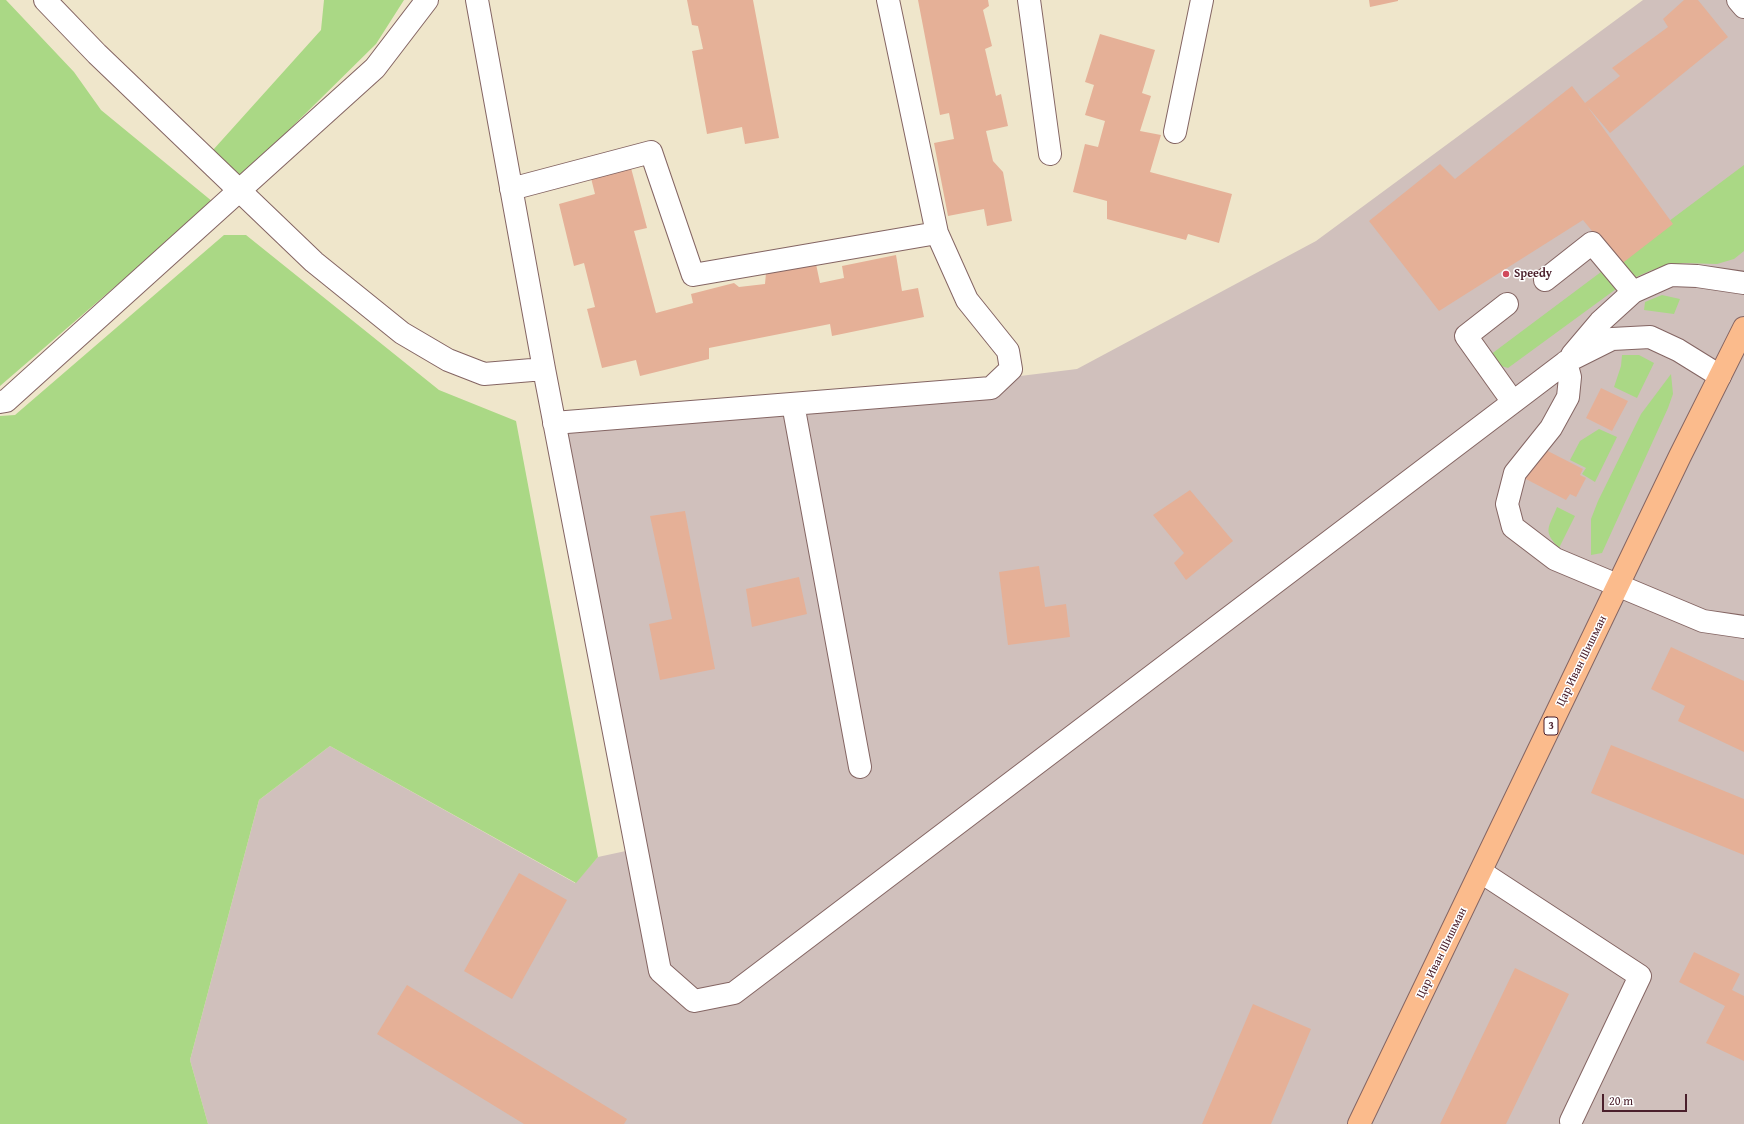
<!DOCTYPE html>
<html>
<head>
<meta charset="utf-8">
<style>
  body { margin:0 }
  #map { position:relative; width:1744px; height:1124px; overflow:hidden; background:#efe6cb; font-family:"Gentium Book Plus",serif }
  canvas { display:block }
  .scale { position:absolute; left:1602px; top:1094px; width:85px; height:18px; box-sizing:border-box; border:2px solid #4a1f2b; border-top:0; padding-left:5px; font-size:12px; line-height:14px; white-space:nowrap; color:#4a1f2b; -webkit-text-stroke:3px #fff; paint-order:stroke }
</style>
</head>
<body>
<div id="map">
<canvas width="1744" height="1124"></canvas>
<div class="scale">20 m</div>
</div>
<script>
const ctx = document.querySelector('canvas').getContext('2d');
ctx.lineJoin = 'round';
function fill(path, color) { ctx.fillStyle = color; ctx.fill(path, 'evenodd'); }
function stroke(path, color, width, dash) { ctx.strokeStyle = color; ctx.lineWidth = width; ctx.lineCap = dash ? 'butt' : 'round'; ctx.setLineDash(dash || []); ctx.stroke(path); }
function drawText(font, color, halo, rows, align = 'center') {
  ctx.font = font + ' "Gentium Book Plus",serif'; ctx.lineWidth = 3; ctx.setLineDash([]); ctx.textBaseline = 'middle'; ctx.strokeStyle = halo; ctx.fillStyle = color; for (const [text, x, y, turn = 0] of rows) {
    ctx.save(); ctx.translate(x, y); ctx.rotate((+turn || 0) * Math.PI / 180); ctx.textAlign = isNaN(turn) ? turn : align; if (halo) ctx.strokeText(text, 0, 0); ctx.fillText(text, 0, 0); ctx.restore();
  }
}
fill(new Path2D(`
  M1643 0H1734L1744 9V1124H208L190 1060 259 800 330 746 575 883 598 857 635 849 554 423 793 404 1077 369 1316 241Z`), '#d0c0bc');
fill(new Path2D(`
  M0 0H6L74 72 101 110 213 202 0 386Z
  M324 0H404L376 44 233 185 213 150 321 30Z
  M1744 165V251L1734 259 1717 264 1683 263 1652 270 1627 281 1508 368 1498 365 1490 355Z
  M224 235H246L439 390 516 421 598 857 576 883 330 746 259 800 190 1060 208 1124H0V416L15 415Z
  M1662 295 1680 299 1674 314 1644 310 1645 302Z
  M1622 355H1639L1654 363 1637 398 1614 387 1621 366Z
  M1671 374 1673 394 1668 408 1602 553 1591 555V519L1598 501 1641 414Z
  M1599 429 1617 437 1595 482 1582 474 1586 468 1570 460 1580 441Z
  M1557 507 1575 516 1559 548C1542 530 1549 528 1557 507Z`), '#aad885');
fill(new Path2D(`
  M687 0H753L779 138 745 144 742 127 707 134 692 51 703 49 698 26 692 25Z
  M918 0H988L989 6 983 10 992 46 985 49 996 96 1001 94 1008 126 986 131 993 161 1003 172 1012 221 987 226 984 209 948 216 934 143 954 139 949 113 940 115Z
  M1369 0H1398V1L1370 7Z
  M1684 0H1698L1728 37 1610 133 1587 106 1673 224 1620 265 1583 220 1439 311 1369 221 1440 164 1455 179 1572 86 1585 103 1620 76 1612 68 1668 27 1663 19Z
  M1100 34 1155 50 1142 93 1151 96 1140 131 1161 135 1150 172 1232 194 1219 243 1188 234 1186 240 1107 219V201L1073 192 1085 144 1098 147 1105 121 1085 115 1094 85 1085 82Z
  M631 168 647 228 634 231 656 313 693 303 691 294 734 283 739 287 765 284 766 273 816 264 820 283 844 278 842 266 896 255 902 291 918 288 924 317 832 336 830 324 709 348V359L640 376 636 360 602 368 587 309 595 307 584 263 574 266 559 204 595 194 591 178Z
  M1601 388 1628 401 1612 431 1586 418Z
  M1540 447 1583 469 1580 475 1586 478 1576 497 1570 494 1566 500 1524 478Z
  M1190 490 1233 541 1186 580 1174 563 1184 553 1153 515Z
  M685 511 715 669 660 680 649 624 672 619 650 516Z
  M1039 566 1045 607 1066 604 1070 637 1008 645 999 572Z
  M799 577 807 614 752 627 746 589Z
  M1671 647 1744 681V752L1678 721 1685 706 1651 689Z
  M1611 745 1744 799V855L1591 793Z
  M519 873 567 900 512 999 464 971Z
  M1694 952 1740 974 1732 990 1744 996V1061L1706 1043 1725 1006 1679 982Z
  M1515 968 1569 994 1506 1124H1440Z
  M407 985 627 1119 624 1124H524L377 1034Z
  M1253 1004 1311 1029 1271 1124H1202Z`), '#e5b097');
const minor = new Path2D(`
  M45 0 97 54 314 262 402 333 448 360 484 374 544 369
  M477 0 544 369 660 971 694 1001 734 993 1566 362 1612 339 1650 337 1678 350 1720 376
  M1029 0 1050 154
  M1738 0 1744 7
  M1175 132 1202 0
  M511 189 651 152 693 275 937 233
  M1545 280 1592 243 1633 292
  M1507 304 1466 336 1513 402
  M1572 355 1600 322 1633 292 1671 275 1697 276 1744 283
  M1566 362 1570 377 1568 397 1551 428 1515 473 1507 504 1513 527 1555 559 1703 621 1744 627
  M0 402 6 401 375 68 427 0
  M793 404 860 767
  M554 423 991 388 1011 369 1008 351 967 300 937 233 888 0
  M1481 872 1640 976 1571 1121`);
const major = new Path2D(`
  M1359 1124 1680 456 1744 328`);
stroke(minor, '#846563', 24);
stroke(major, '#846563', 24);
stroke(minor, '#fff', 22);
stroke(major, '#fbbb8c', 22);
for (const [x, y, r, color] of [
  [1506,274,4,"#d1495b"]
]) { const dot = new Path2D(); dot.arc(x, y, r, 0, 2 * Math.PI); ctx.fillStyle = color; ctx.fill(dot); stroke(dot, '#fff', 1.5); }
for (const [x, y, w] of [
  [1551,726,14]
]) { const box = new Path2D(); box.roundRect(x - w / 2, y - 9, w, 18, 3); ctx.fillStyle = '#fff'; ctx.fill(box); stroke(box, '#4a1f2b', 1); }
drawText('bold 11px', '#4a1f2b', null, [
  ["3",1551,726]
]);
drawText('bold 12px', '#4a1f2b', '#fff', [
  ["Speedy",1514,274]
], 'left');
drawText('12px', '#4a1f2b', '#fff', [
  ["Цар Иван Шишман",1582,661,-64],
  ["Цар Иван Шишман",1442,953,-64]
]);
</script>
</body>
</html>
